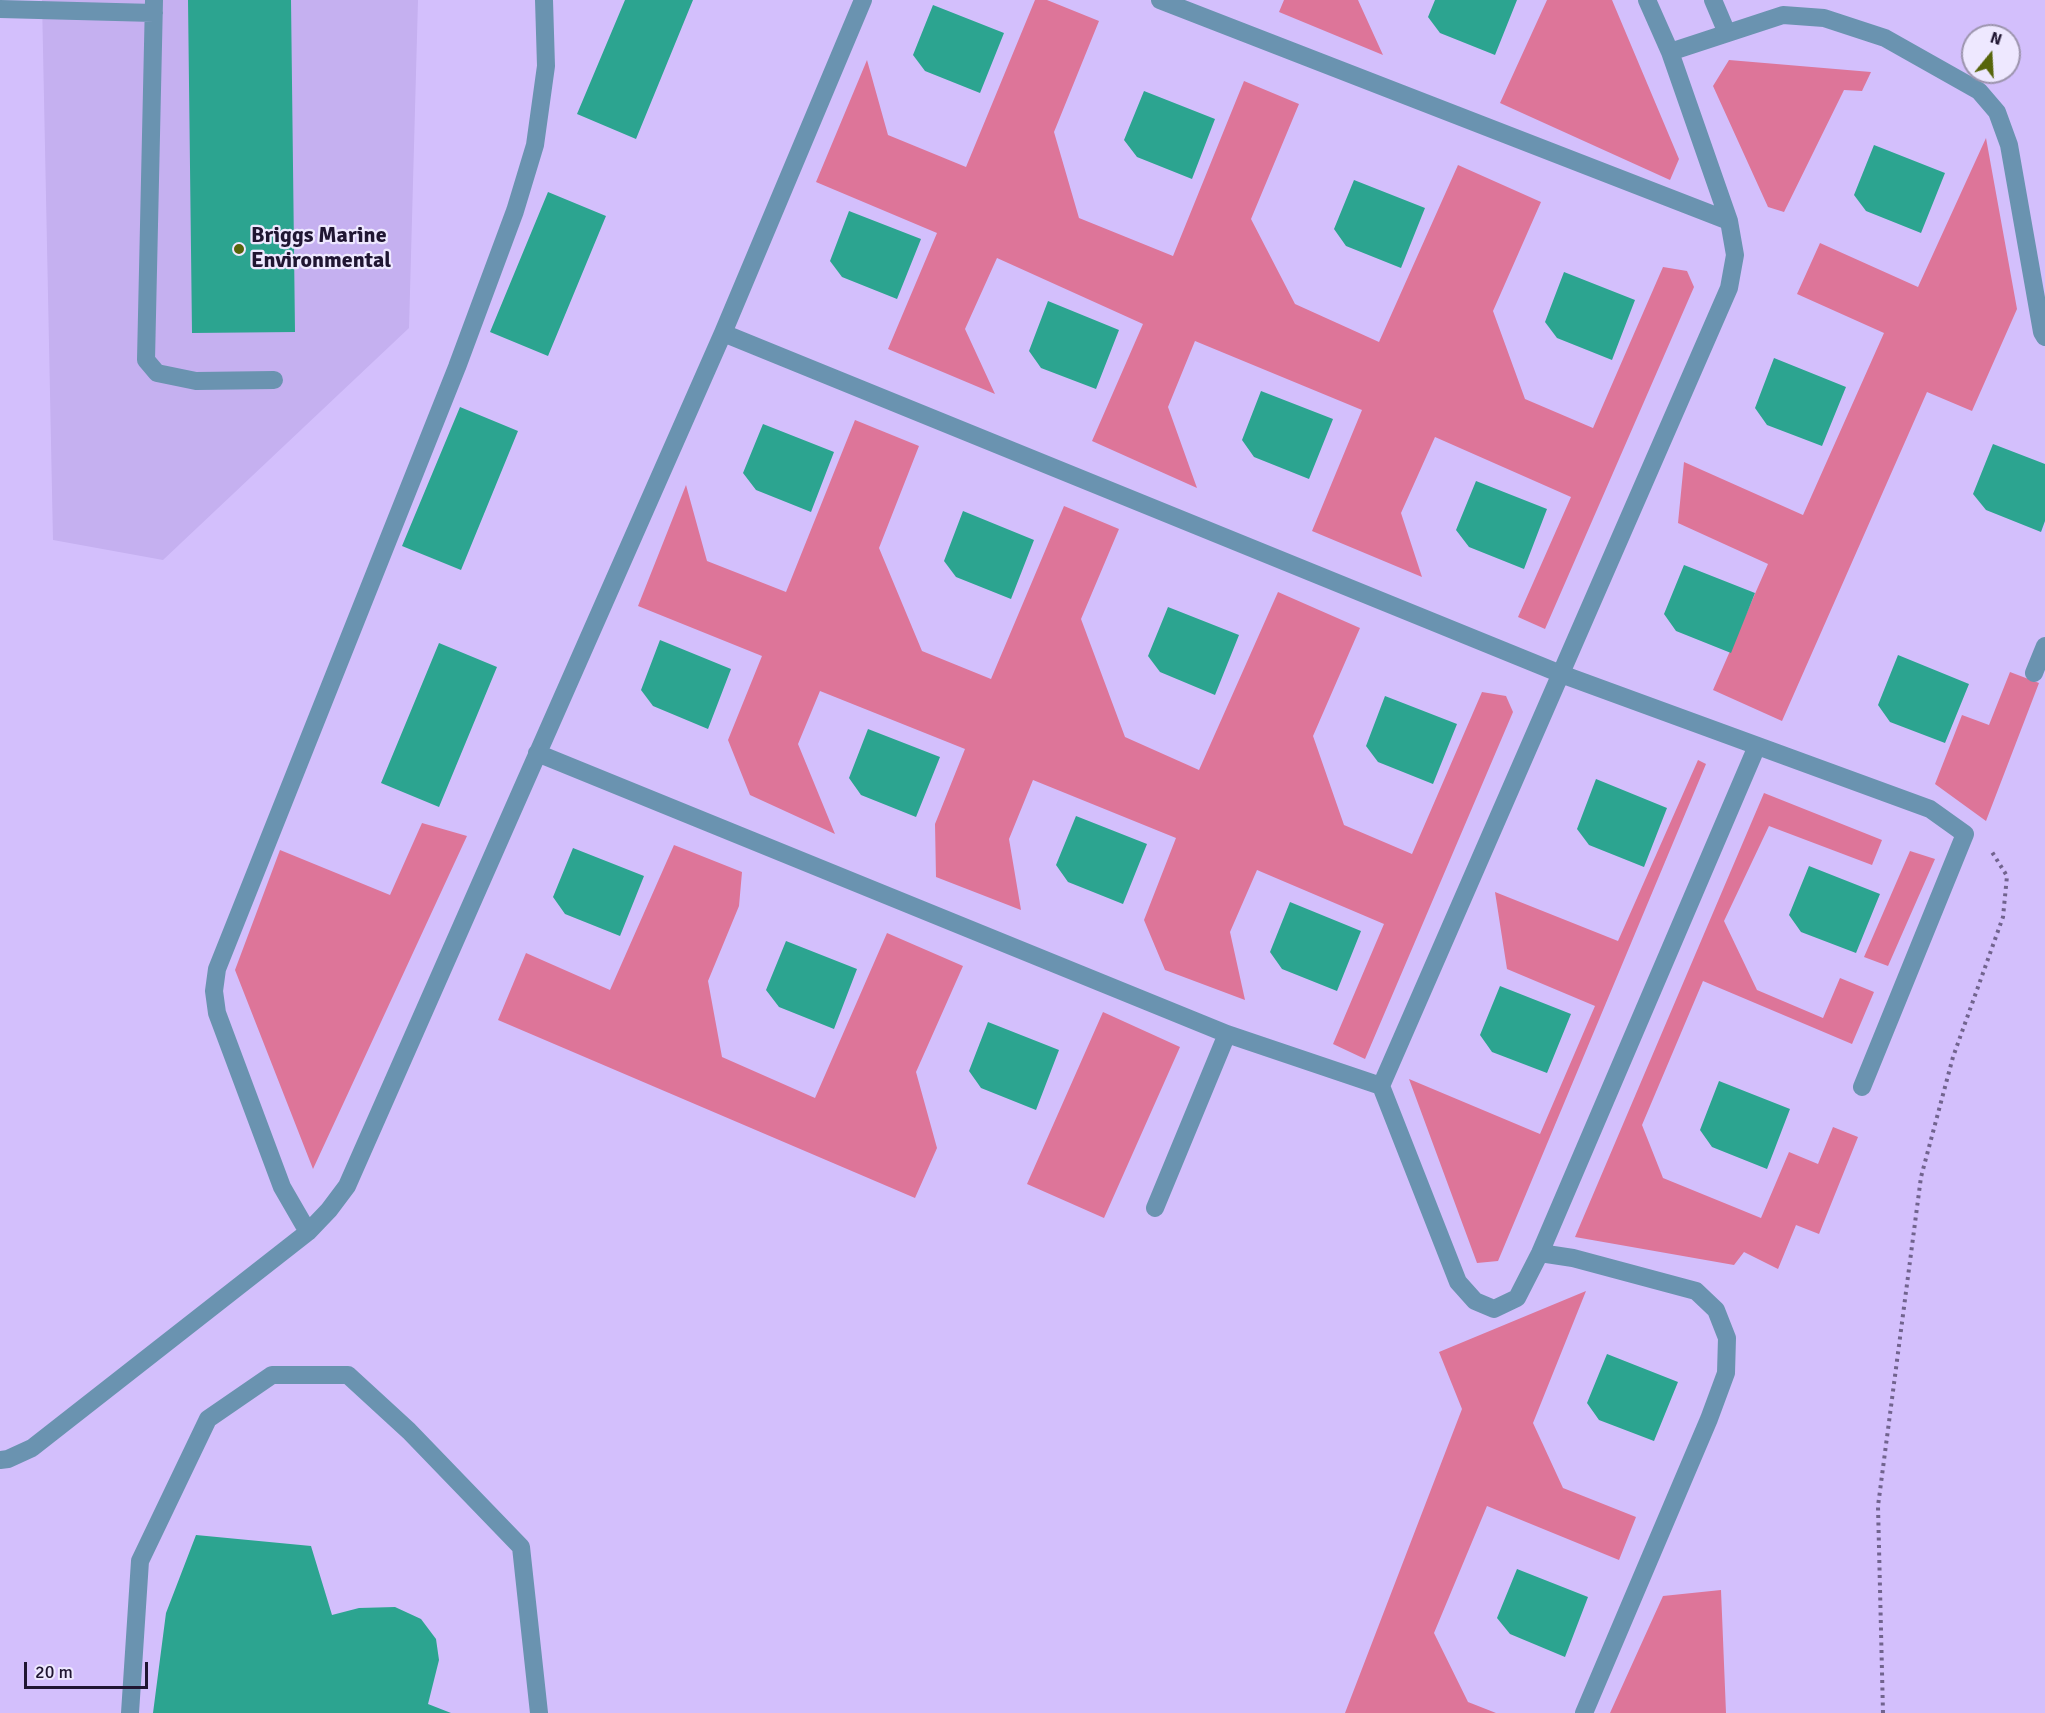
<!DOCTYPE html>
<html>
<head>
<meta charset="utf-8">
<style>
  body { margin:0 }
  #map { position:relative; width:2045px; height:1713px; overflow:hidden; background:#d3bffc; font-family:Signika,sans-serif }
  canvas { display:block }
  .north { position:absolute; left:1961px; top:24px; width:60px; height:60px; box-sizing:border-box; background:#eee8ff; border:2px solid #9c94ad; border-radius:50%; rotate:18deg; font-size:16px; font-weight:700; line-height:24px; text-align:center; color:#201632 }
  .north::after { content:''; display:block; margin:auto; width:21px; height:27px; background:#57650b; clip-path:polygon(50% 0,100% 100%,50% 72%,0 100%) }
  .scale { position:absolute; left:24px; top:1662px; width:124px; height:27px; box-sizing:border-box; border:3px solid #201632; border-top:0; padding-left:8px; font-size:18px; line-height:21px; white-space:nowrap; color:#201632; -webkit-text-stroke:4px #eee8ff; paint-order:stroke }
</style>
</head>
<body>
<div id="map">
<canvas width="2045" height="1713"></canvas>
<div class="north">N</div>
<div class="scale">20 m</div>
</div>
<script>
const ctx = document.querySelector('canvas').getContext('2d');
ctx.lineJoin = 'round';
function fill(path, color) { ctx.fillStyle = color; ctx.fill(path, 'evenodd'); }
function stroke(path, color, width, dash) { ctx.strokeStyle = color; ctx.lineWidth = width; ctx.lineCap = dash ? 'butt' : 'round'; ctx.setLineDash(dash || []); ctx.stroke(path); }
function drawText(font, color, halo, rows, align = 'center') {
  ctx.font = font + ' Signika,sans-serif'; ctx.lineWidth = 4.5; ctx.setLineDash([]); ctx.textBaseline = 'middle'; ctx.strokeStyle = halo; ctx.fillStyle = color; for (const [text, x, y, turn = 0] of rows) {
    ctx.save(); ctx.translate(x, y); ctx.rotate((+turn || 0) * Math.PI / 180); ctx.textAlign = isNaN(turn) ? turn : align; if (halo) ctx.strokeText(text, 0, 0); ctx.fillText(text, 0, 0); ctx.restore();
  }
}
fill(new Path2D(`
  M42 0H418L409 328 163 560 53 540Z`), '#c5b0f0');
fill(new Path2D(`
  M1035 0H1047L1099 21 1054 132 1079 218 1173 256 1244 81 1299 104 1251 219 1295 304 1379 342 1458 165 1541 202 1493 311 1525 399 1593 428 1663 267 1687 271 1694 287 1545 629 1518 617 1571 497 1435 437 1401 513 1422 577 1312 531 1362 410 1195 341 1168 407 1197 488 1092 441 1143 324 997 258 965 329 995 394 888 349 937 233 816 182 867 60 888 135 966 167Z
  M1284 0H1358L1383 55 1279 12Z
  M1547 0H1612L1679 159 1670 180 1500 103Z
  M1729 60 1871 72 1862 91 1844 90 1784 212 1768 207 1713 86Z
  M1986 138 2017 309 1972 411 1927 392 1782 721 1713 690 1768 564 1678 523 1684 462 1803 515 1884 333 1797 294 1820 243 1918 287Z
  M855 420 919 446 879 548 922 651 991 679 1064 506 1119 529 1081 619 1125 737 1199 770 1278 592 1360 628 1313 736 1344 825 1412 854 1482 692 1506 696 1513 712 1365 1059 1333 1044 1384 924 1257 870 1230 932 1245 1000 1165 970 1144 920 1176 838 1033 780 1009 839 1021 910 936 877 935 824 965 749 820 691 798 744 835 834 750 795 728 740 762 656 638 606 686 485 707 561 786 592Z
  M2010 672 2039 683 1986 821 1935 784 1962 715 1989 725Z
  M1698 760 1706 764 1498 1261 1477 1263 1409 1079 1540 1134 1595 1006 1507 969 1495 892 1618 941Z
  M1764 793 1882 840 1872 865 1769 826 1724 921 1757 990 1823 1018 1840 978 1874 992 1852 1044 1703 981 1642 1125 1663 1178 1761 1218 1789 1152 1818 1164 1833 1127 1858 1137 1819 1234 1796 1225 1778 1269 1744 1252 1734 1265 1575 1237Z
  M422 823 467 836 313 1169 235 970 280 850 390 895Z
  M674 845 742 872 739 906 708 981 722 1057 815 1098 887 933 963 966 916 1072 937 1148 915 1198 498 1020 526 953 610 990Z
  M1910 851 1935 859 1888 966 1864 957Z
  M1103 1012 1180 1047 1104 1218 1027 1184Z
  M1586 1291 1533 1423 1563 1488 1636 1517 1619 1560 1487 1506 1434 1633 1468 1702 1496 1713H1345L1462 1409 1439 1352Z
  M1721 1590 1726 1713H1610L1663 1596Z`), '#dd7599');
fill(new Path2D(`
  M188 0H291L295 332 192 333Z
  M625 0H693L636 139 577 114Z
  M1435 0H1517L1495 55 1440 33 1428 17Z
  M933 5 1004 33 980 93 925 71 913 55Z
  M1144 91 1215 119 1192 179 1137 157 1124 140Z
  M1874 145 1945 173 1921 233 1866 211 1854 195Z
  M1354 180 1425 208 1401 268 1346 246 1334 229Z
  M548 192 606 216 548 356 490 332Z
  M849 211 921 239 897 299 842 277 830 261Z
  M1564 272 1635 300 1612 360 1557 338 1545 322Z
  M1048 301 1119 330 1096 389 1041 368 1029 351Z
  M1774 358 1846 387 1822 446 1767 425 1755 408Z
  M1261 391 1333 419 1309 479 1254 457 1242 440Z
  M460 407 518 431 461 570 402 546Z
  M763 424 834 452 811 512 756 490 743 473Z
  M1993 444 2045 464V521L2041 532 1986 510 1973 494Z
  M1476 481 1547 509 1524 569 1469 547 1456 530Z
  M963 511 1034 540 1011 599 956 577 944 561Z
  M1684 565 1755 593 1731 653 1676 631 1664 614Z
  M1168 607 1239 635 1215 695 1160 672 1148 656Z
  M660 640 731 669 708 729 653 706 641 690Z
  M439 643 497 667 439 807 381 783Z
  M1898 655 1969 684 1945 743 1890 722 1878 705Z
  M1385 696 1457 724 1433 784 1378 762 1366 746Z
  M868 729 940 757 916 817 861 795 849 778Z
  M1596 779 1667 808 1644 867 1589 845 1577 829Z
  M1076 816 1147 844 1123 904 1068 882 1056 865Z
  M573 848 644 876 620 936 565 914 553 897Z
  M1809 866 1880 894 1856 953 1801 932 1789 915Z
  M1290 902 1361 931 1337 991 1282 969 1270 952Z
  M786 941 857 969 834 1029 779 1007 766 990Z
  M1500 986 1571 1014 1547 1073 1492 1052 1480 1035Z
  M988 1022 1059 1050 1036 1110 981 1088 969 1071Z
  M1719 1081 1790 1109 1767 1169 1712 1147 1700 1130Z
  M1607 1354 1678 1382 1654 1441 1599 1420 1587 1403Z
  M196 1535 311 1546 332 1615 359 1608 395 1607 421 1619 436 1639 439 1660 428 1704 451 1713H153L166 1613Z
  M1517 1569 1588 1597 1565 1657 1510 1634 1497 1618Z`), '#2ca490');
stroke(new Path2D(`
  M1883 1713 1878 1506 1921 1177 1953 1057 2003 917 2007 876 1992 852`), '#71638e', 4, [3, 4.5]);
stroke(new Path2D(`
  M154 0 146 360 157 373 196 381 274 380
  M1160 0 1729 221
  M1647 0 1670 52 1729 221 1735 255 1729 288 1381 1086 1458 1282 1475 1301 1494 1309 1517 1298 1540 1253 1757 746
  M1713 0 1727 33
  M0 9 154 13
  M1670 52 1783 15 1824 18 1885 38 1979 91 1997 112 2009 145 2042 332 2045 337
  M723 333 1561 674 1930 809 1965 834 1862 1087
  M2034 673 2045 646
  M537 753 1227 1034 1381 1086
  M1155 1208 1227 1034
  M308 1232 282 1187 217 1013 214 991 217 969 457 367 515 211 535 145 546 66 544 0
  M1540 1253 1573 1258 1696 1291 1716 1310 1727 1338 1726 1373 1709 1419 1584 1713
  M0 1460 8 1459 32 1448 308 1232 329 1210 347 1186 723 333 863 0
  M130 1713 140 1561 208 1419 272 1375H348L409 1431 521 1547 539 1713`), '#6a93b0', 18);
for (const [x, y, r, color] of [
  [239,249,6,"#57650b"]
]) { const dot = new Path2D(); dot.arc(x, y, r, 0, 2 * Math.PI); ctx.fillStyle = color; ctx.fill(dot); stroke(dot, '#eee8ff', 2); }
drawText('bold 22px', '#201632', '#eee8ff', [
  ["Briggs Marine",251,236],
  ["Environmental",251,261]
], 'left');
</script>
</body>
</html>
